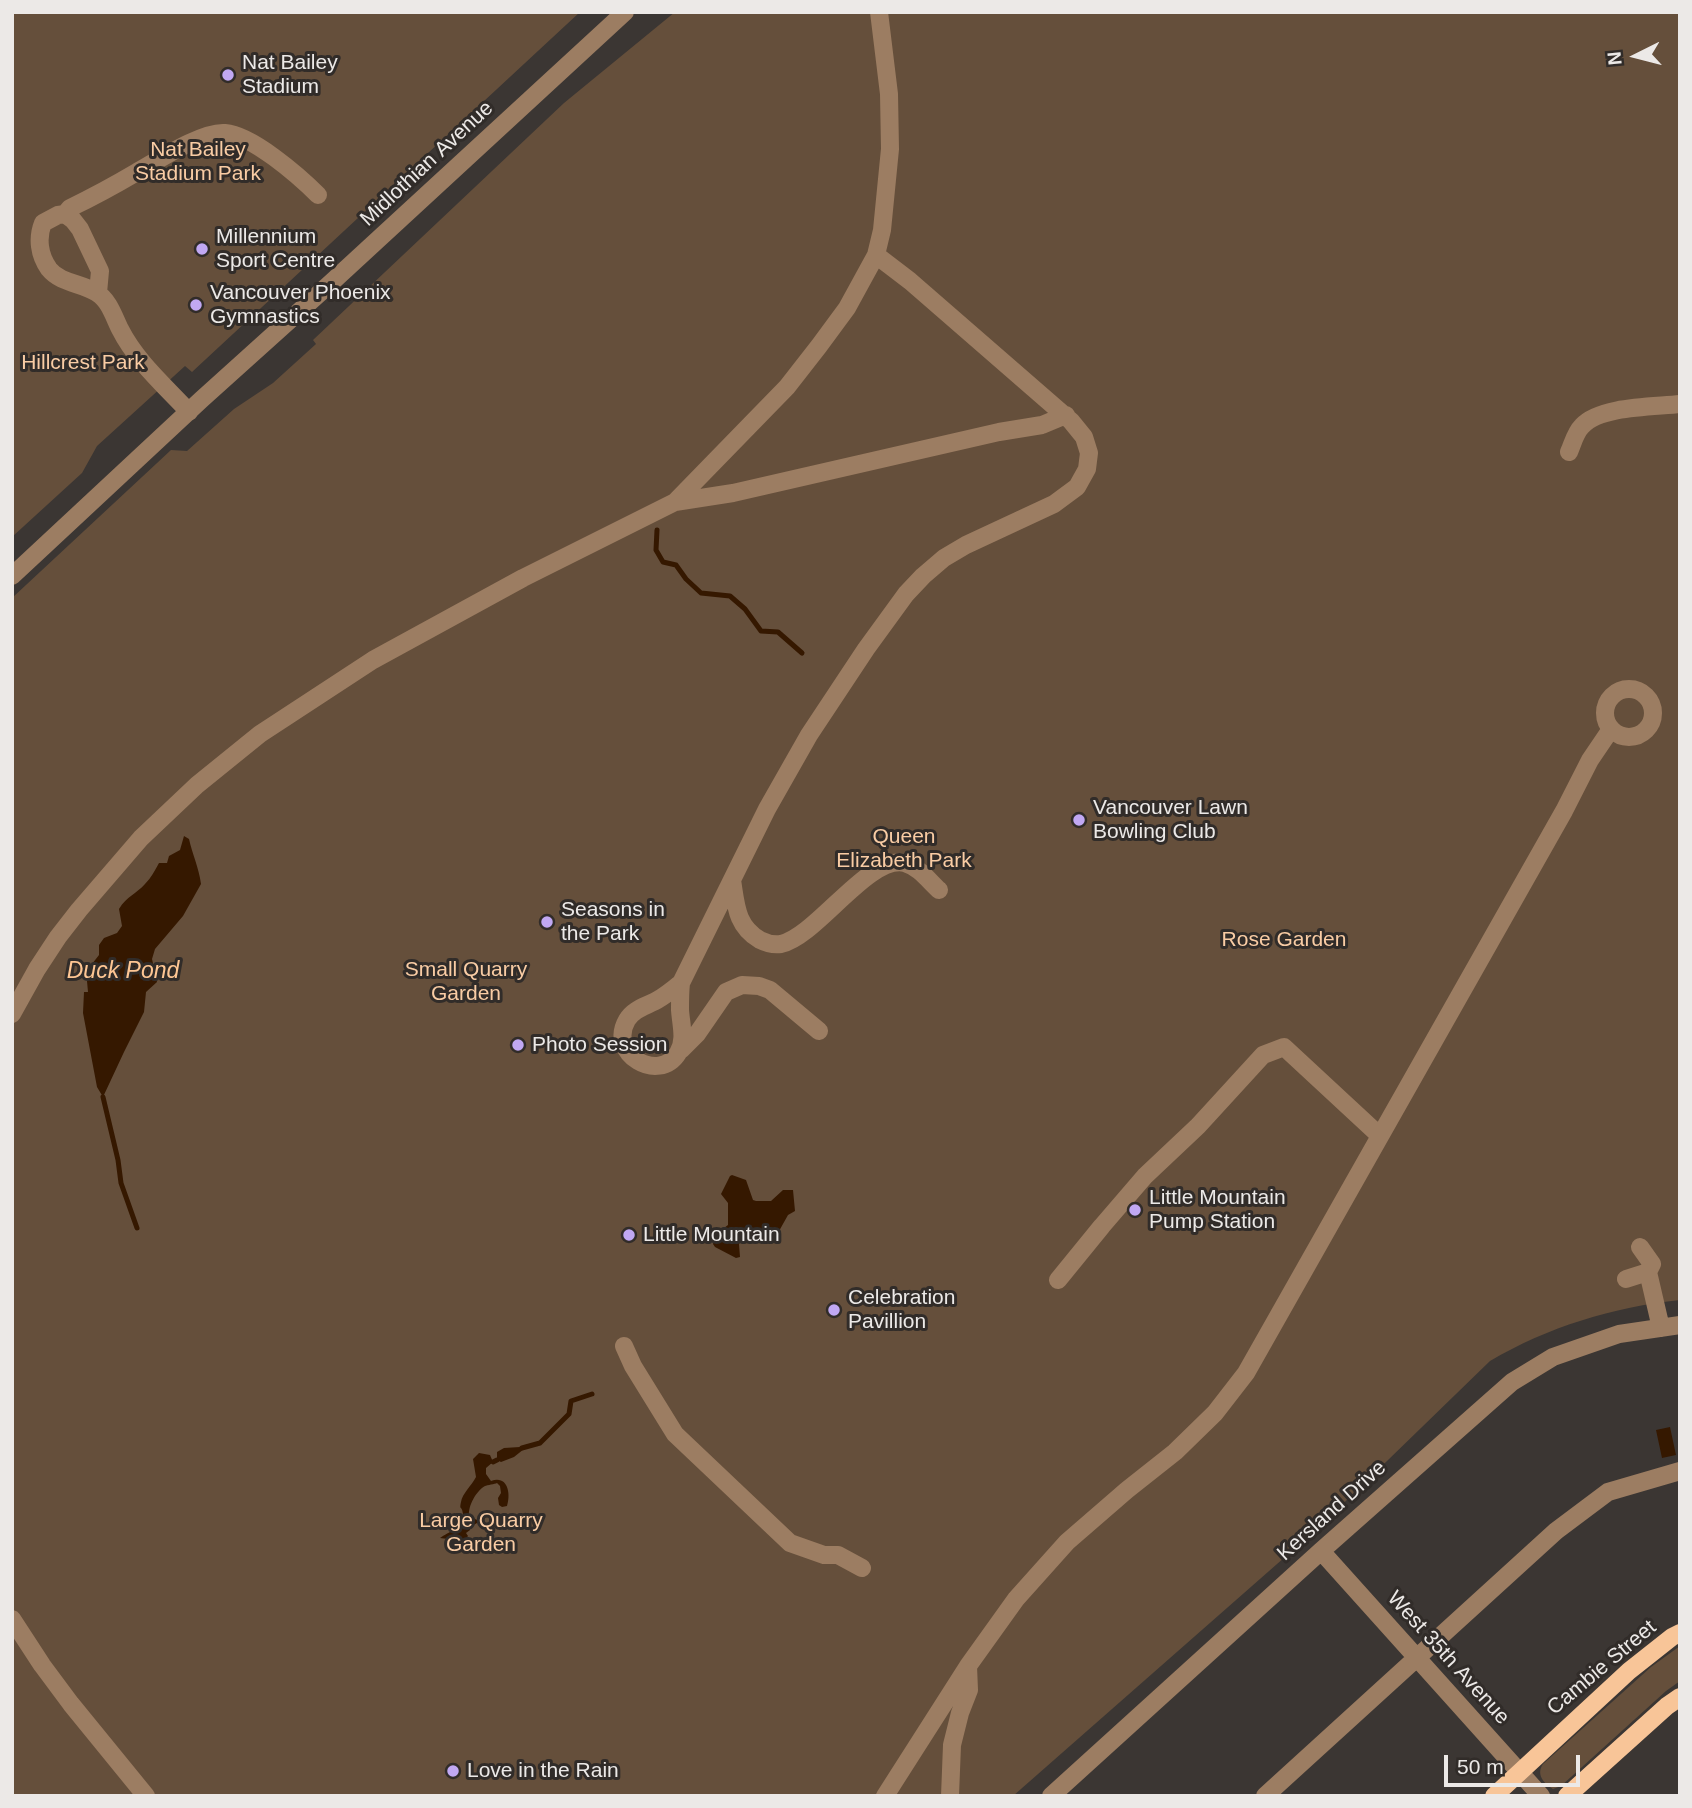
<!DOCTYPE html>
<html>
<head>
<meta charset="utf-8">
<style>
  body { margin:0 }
  #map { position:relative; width:1692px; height:1808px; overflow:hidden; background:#3b3633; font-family:Arial,sans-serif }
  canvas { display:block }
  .frame { position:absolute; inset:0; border:14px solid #ece9e7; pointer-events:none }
  .north { position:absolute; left:1601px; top:21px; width:70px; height:70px; -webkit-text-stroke:5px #312c29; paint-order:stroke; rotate:264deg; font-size:19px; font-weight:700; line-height:28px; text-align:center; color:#ece9e7 }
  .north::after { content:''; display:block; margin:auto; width:24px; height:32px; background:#ece9e7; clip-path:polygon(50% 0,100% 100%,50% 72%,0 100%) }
  .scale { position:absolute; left:1444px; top:1755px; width:136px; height:32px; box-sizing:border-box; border:4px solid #ece9e7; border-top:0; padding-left:9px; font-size:21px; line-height:24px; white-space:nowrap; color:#ece9e7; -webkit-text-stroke:5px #312c29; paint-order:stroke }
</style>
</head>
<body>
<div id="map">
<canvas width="1692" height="1808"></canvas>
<div class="frame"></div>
<div class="north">N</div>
<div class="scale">50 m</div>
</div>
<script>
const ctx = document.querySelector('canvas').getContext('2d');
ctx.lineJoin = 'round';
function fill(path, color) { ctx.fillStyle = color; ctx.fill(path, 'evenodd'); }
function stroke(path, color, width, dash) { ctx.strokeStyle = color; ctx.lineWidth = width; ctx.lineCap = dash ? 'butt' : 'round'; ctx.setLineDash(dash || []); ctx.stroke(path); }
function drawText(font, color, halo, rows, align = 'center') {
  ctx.font = font + ' Arial,sans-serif'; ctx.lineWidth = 6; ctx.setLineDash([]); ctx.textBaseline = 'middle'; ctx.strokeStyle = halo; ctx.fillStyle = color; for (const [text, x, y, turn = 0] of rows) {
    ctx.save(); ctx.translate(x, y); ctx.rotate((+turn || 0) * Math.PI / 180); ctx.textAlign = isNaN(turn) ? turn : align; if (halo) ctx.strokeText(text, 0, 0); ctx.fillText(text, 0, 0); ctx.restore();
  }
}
fill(new Path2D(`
  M12 12H580L192 372 185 366 97 446 82 473 12 537Z
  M675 12H1680V1300C1613 1307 1548 1327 1490 1361L1318 1528 1013 1796H12V598L171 450 187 451 234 409 273 383 316 344 313 340 564 103Z
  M1680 1646V1681L1666 1691 1561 1786 1553 1789C1543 1783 1536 1774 1543 1764L1651 1667Z`), '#654f3b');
fill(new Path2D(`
  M184 836 189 839C192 853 199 868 201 884L183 916 155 949 152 959 157 982 146 992 144 1012 124 1052 103 1097 97 1087 83 1013 84 992H88L87 981 94 968 92 964 99 955V945L104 938 117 933 122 926 119 909C127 896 136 894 145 884 151 878 155 870 159 863H167L169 856 180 850Z
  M732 1175 746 1180 753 1200 756 1201H771L783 1190H793L795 1211 788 1215 774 1240 760 1234 742 1240 739 1244 740 1257 736 1258 715 1247 713 1244 716 1234 728 1225V1203L721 1194 730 1176Z
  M1670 1427 1676 1455 1662 1458 1656 1430Z
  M520 1447 524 1449 514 1457 501 1462 497 1460V1452L504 1448Z
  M479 1453 490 1455 493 1462 486 1468V1474L491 1481C508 1475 511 1494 507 1506L502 1507 499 1505 498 1498 501 1493 500 1486 497 1483C495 1484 487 1485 485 1486 476 1491 468 1506 469 1516L477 1520V1523L470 1527V1530L466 1533 468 1536 464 1541 440 1538C448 1532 465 1527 463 1514 462 1505 459 1511 461 1502 462 1494 472 1485 476 1477L473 1459Z`), '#351800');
stroke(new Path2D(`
  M657 530 656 550 663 562 676 565 686 579 701 593 730 596 745 609 761 631 778 632 802 653
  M103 1097 118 1160 121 1183 137 1228
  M522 1448 540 1443 569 1414 571 1401 592 1394
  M493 1462 497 1460`), '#351800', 5);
stroke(new Path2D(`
  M65 214 70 208C93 197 115 185 137 172 157 161 202 131 225 133 252 135 299 176 318 195
  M98 293 100 271 80 229 73 220 65 214 58 215 43 223C37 238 39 255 49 269 61 284 83 283 97 293 109 300 114 317 120 329 136 361 165 386 189 412
  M1569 452C1573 443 1575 433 1582 426 1600 406 1653 407 1680 404
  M675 502 733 493 999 432 1042 425 1066 415
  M12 576 202 399 333 281 625 12
  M1605 713a24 24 0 1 1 48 0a24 24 0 1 1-48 0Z
  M732 880C736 905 736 926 760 940 766 943 774 945 781 944 817 936 869 854 905 863 919 867 929 881 939 890
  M681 983 767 809 809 735 866 649 906 594 923 576 944 558 966 545 1054 504 1077 487 1087 469 1089 453 1084 437 1071 421 910 281 876 255
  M681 983C680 992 680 1001 680 1010 681 1025 686 1040 678 1053 659 1084 607 1054 627 1020 634 1008 648 1006 659 999 666 995 673 989 681 983Z
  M12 1014 37 969 58 937 79 910 141 838 197 785 260 734 373 660 523 578 675 502 787 387 819 346 847 308 876 255 882 230 890 149 889 94 879 12
  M681 1050 697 1034 726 992 742 985 759 986 770 990 819 1031
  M1648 1272 1661 1328
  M1626 1279 1648 1272 1652 1264 1640 1247
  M1058 1280 1102 1226 1145 1176 1198 1126 1263 1055 1284 1047 1380 1136
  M624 1346 633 1366 675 1434 790 1543 824 1555H838L862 1568
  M1321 1551 1541 1796
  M12 1619 42 1665 71 1704 146 1796
  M885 1796 968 1666 1016 1599 1067 1542 1127 1490 1175 1452 1215 1413 1246 1373 1564 811 1590 760 1611 729
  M950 1796 952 1745 960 1713 969 1690 968 1666
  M1051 1796 1321 1551 1512 1382 1553 1357 1619 1334 1680 1325
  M1265 1796 1556 1531 1608 1492 1680 1471`), '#9c7d62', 18);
stroke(new Path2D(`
  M1494 1796 1629 1671 1672 1637 1680 1633
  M1567 1796 1667 1706 1680 1697`), '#f8c598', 18);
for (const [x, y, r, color] of [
  [228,75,7,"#c1a8f3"],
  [202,249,7,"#c1a8f3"],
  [196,305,7,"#c1a8f3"],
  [1079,820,7,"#c1a8f3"],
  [547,922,7,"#c1a8f3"],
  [518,1045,7,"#c1a8f3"],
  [1135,1210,7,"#c1a8f3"],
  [629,1235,7,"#c1a8f3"],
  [834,1310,7,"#c1a8f3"],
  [453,1771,7,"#c1a8f3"]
]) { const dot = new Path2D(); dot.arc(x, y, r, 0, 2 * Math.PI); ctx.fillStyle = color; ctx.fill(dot); stroke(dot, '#312c29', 2.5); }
drawText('21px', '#ece9e7', '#312c29', [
  ["Nat Bailey",242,63],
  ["Stadium",242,87],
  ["Millennium",216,237],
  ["Sport Centre",216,261],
  ["Vancouver Phoenix",210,293],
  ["Gymnastics",210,317],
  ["Vancouver Lawn",1093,808],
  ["Bowling Club",1093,832],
  ["Seasons in",561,910],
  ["the Park",561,934],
  ["Photo Session",532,1045],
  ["Little Mountain",1149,1198],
  ["Pump Station",1149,1222],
  ["Little Mountain",643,1235],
  ["Celebration",848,1298],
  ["Pavillion",848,1322],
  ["Love in the Rain",467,1771]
], 'left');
drawText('21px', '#f9cca4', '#312c29', [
  ["Nat Bailey",198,150],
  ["Stadium Park",198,174],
  ["Hillcrest Park",83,363],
  ["Queen",904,837],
  ["Elizabeth Park",904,861],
  ["Rose Garden",1284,940],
  ["Small Quarry",466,970],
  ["Garden",466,994],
  ["Large Quarry",481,1521],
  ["Garden",481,1545]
]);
drawText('21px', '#ece9e7', '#312c29', [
  ["Midlothian Avenue",427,164,-43],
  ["Kersland Drive",1332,1511,-42],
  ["West 35th Avenue",1448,1658,48],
  ["Cambie Street",1602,1668,-40]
]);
drawText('italic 23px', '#fec693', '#312c29', [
  ["Duck Pond",123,972]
]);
</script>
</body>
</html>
